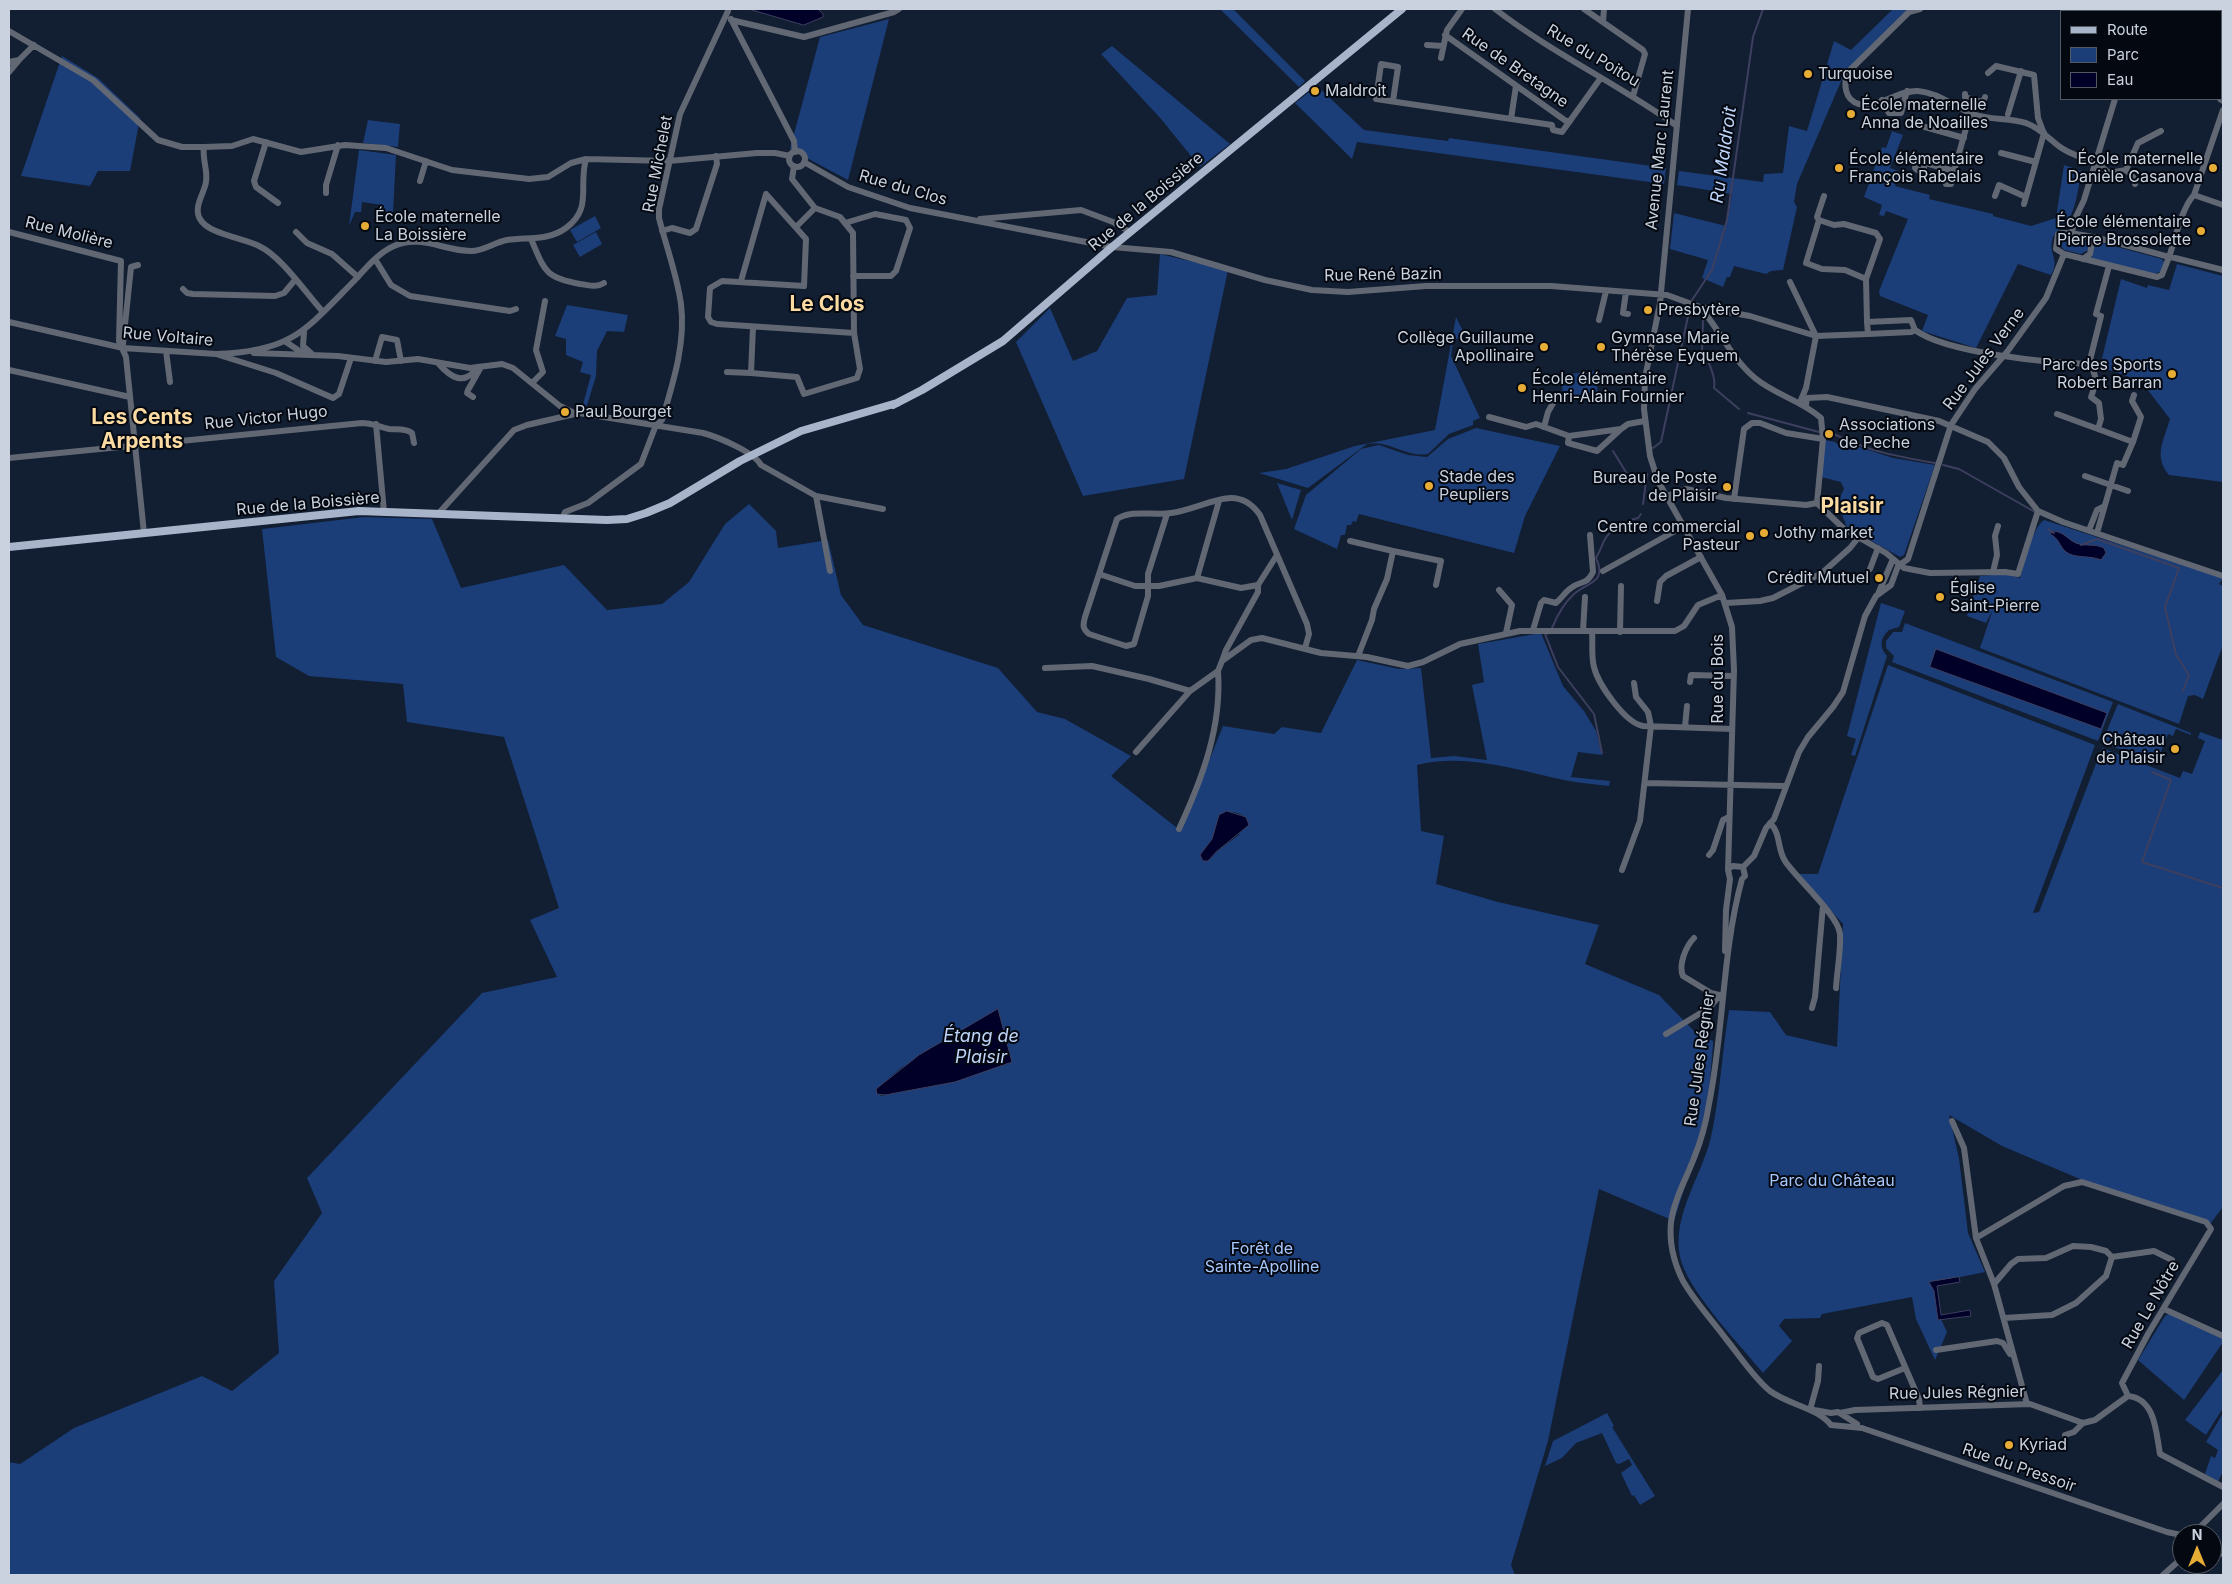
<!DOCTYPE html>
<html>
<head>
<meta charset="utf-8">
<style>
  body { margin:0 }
  #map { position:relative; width:2232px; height:1584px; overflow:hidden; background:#121e31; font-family:Inter,sans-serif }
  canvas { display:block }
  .frame { position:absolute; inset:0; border:10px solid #cad2df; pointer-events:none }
  .legend { position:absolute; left:2060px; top:10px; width:162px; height:90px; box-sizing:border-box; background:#040810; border:1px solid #535963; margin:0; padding:6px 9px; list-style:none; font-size:15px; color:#cad2df }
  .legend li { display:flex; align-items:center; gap:10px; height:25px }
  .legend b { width:25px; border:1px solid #535963 }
  .north { position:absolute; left:2172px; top:1524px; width:50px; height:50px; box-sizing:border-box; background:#040810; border:1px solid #535963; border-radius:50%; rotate:0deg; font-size:14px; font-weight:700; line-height:20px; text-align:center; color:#cad2df }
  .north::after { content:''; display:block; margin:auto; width:18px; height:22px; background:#e7ac36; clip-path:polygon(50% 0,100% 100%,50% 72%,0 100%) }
</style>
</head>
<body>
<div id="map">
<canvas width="2232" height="1584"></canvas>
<div class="frame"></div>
<ul class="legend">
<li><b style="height:6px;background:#a7b4ca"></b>Route</li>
<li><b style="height:14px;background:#1b3d78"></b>Parc</li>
<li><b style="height:14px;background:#000028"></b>Eau</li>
</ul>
<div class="north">N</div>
</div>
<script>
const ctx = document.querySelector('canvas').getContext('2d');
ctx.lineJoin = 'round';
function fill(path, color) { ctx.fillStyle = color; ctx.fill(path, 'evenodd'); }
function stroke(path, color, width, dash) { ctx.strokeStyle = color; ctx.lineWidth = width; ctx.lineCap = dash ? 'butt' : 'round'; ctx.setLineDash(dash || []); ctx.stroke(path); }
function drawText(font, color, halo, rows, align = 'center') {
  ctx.font = font + ' Inter,sans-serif'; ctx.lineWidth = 4; ctx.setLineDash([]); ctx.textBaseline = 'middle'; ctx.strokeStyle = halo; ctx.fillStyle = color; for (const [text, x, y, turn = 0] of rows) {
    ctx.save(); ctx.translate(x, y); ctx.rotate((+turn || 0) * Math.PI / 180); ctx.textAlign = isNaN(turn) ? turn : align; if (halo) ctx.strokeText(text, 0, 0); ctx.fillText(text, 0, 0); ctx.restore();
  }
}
fill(new Path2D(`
  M1220 9H1233L1305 81 1299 87Z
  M1893 9H1909L1845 72 1797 184 1794 202 1797 207 1783 270 1771 271 1766 274 1734 266 1730 277H1727L1723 287 1702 278 1708 260 1670 249 1674 213 1726 226 1732 194 1677 185 1679 171 1763 182 1764 174 1783 173 1789 126 1807 131 1834 41 1851 50Z
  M889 19 848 180 790 149 820 37Z
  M1112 46 1230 144 1200 167 1161 119 1101 54Z
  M62 56 98 78 140 118 130 171H98L90 186 21 176Z
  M1317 86 1364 130 1448 141 1449 138 1666 168 1664 184 1357 142 1352 159 1295 103Z
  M368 120 400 124 398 147 363 143Z
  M1892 131 1903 135 1890 168 1899 171 1895 186 1930 195 1929 199 1993 214V216L2031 226 2056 218 2064 165 2082 171C2078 186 2077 207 2068 220 2063 228 2054 230 2052 241 2049 254 2060 260 2051 275L2018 264 1976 348 1922 331 1928 315 1880 296 1879 291 1908 219 1886 211 1884 216 1879 215 1882 205 1864 197 1882 147 1886 148Z
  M359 150 396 155 393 213 382 211V205L362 202 361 212H355L349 226Z
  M595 216 601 228 577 242 570 230Z
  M596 232 602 244 580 257 573 245Z
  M2068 235C2077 238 2089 237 2088 250L2081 254 2064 250 2060 245V239Z
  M2095 241 2162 259 2164 262 2162 271 2154 274 2091 259Z
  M1160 254 1228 270 1184 479 1083 496 1016 342 1050 308 1073 361 1097 351 1127 298 1157 295Z
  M2177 264 2223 276V482L2169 475C2153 456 2164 440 2170 419L2141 381 2100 367 2121 279 2147 288 2148 285 2169 290Z
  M567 305 628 315 624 332 607 331 597 351 596 376 585 412H581L591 375 580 372 583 362 566 355V339L555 336Z
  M1456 317 1465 335 1453 341 1451 356 1480 418 1473 421V425L1449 434 1428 454C1406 458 1388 439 1367 444L1308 488 1259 473 1286 469 1355 446 1435 430Z
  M1595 371 1598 393 1563 397 1561 375Z
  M1476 428 1560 446 1525 516 1514 553 1359 514 1356 522 1353 521 1351 525H1347L1345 535H1341L1337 549 1294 529 1306 495 1361 449 1379 445 1408 455 1427 457 1448 439Z
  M1825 440 1835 442 1844 450 1859 447 1893 458 1935 465 1904 555 1900 557 1847 527 1842 515 1834 510 1844 489 1841 482 1821 477Z
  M1277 483 1301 490 1292 520Z
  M749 504 776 531 778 548 828 540 841 595 863 625 998 668 1037 712 1065 719 1131 756 1111 776 1181 831 1223 726 1274 734 1282 727 1321 733 1357 660 1399 669 1421 668 1431 758 1454 756 1487 760 1472 685 1484 682 1478 644 1541 633 1563 686 1584 711 1596 731 1602 755 1578 752 1571 777 1610 781 1609 786C1594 784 1579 783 1564 780 1516 770 1466 753 1417 765L1421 831 1444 836 1436 884 1498 902 1599 925 1585 964 1659 995 1695 1032 1713 1041V1045L1707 1116 1674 1221 1599 1189 1548 1441 1511 1565 1515 1575H9V1462L20 1464 74 1428 202 1376 232 1391 279 1353 274 1281 322 1213 307 1178 482 993 557 977 530 920 559 908 504 737 407 722 403 684 309 676 276 657 262 529 364 517 432 519 461 588 564 565 607 610 662 604 689 582 725 524ZM1234 812 1243 815 1239 835 1220 849 1210 859 1202 852 1212 839 1219 815ZM998 1009 1012 1062 928 1086 885 1095 881 1096 876 1089 901 1068Z
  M2044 520 2223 578 2219 584 2223 586V645L2203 699 2195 695 2188 696 2179 724 1980 648 1993 609 1986 623 1967 616 1980 576 2005 574 2020 578C2025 563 2032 528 2044 520Z
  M1881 603 1905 611 1899 627 1889 630C1880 638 1879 647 1887 656L1855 756 1851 755 1856 739 1847 736Z
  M1905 623 2113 702 2098 741 1892 662 1894 656 1886 648V641L1893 632H1902Z
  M1888 665 2095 745 2033 913 2039 912 2102 748 2180 778 2183 771 2192 774 2205 741 2198 738 2200 732 2223 740V1207L2210 1224 2087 1182 2002 1146 1949 1115 1959 1158 1968 1233 1985 1272 1936 1282 1940 1317 1947 1332 1935 1360 1916 1319 1912 1297 1822 1314 1820 1318 1784 1319 1779 1326 1792 1341 1763 1373C1740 1345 1694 1297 1682 1264 1668 1220 1701 1179 1711 1137 1720 1096 1722 1052 1729 1010L1770 1012 1786 1035 1837 1047 1843 924 1798 874H1818Z
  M2118 704 2191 733V735L2176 729 2173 736 2168 734 2156 764 2102 742Z
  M2169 1314 2223 1339V1342L2184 1400 2138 1360 2165 1316Z
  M2223 1370V1408L2206 1435 2185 1420Z
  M1607 1413 1614 1426 1612 1427 1655 1496 1640 1505 1634 1495 1632 1496 1621 1473 1632 1465 1629 1459 1619 1464 1616 1463 1602 1433 1576 1443 1562 1458 1545 1466 1553 1441Z
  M2223 1413V1471L2218 1482 2205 1474 2211 1456 2215 1458 2218 1450 2206 1442Z`), '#1b3d78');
const water = new Path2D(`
  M749 9H818L823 14V17L804 25Z
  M2054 531C2064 532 2067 539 2076 543 2086 547 2094 543 2104 548L2106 553 2101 560C2090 555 2076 559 2066 552 2059 546 2059 538 2050 534Z
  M1936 649 2107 713 2101 729 1930 667Z
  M1227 811 1246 817 1249 825 1216 852 1208 861H1203L1200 855 1212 839 1219 815Z
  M998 1009 1012 1062 955 1082 885 1095 877 1094 876 1089 919 1055Z
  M1959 1277 1960 1282 1937 1286 1941 1315 1970 1310 1971 1316 1938 1320 1934 1291 1929 1282Z`);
fill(water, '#000028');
stroke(water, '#3d3f5f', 1);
stroke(new Path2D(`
  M1692 300 1712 270 1727 220 1753 37 1763 9
  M1703 320 1702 353C1709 360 1716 378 1714 388L1739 409
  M1748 413 1819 432
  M1834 434C1866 451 1900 457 1935 463
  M1653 448 1661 442 1690 307
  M1613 451 1632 482 1636 484 1646 482
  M1943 465 1959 469 2035 512
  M1643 504 1647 474
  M2048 529 2054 533
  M2081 545 2097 539 2179 568 2165 607 2176 655 2189 675 2183 691
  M1552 628C1557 616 1563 604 1573 595 1586 582 1608 584 1596 558 1606 541 1601 537 1620 526 1627 523 1629 519 1638 518L1641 514
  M1550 633 1545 634 1558 667 1594 714 1602 753
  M2152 772 2171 780 2142 862 2223 888`), '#3d3f5f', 2);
stroke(new Path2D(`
  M1495 9C1552 53 1618 84 1677 126
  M1584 9 1643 50 1645 54 1633 96
  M1688 9 1660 303 1645 378 1644 409 1650 456 1658 481 1722 595 1732 627 1734 670 1728 870 1730 879 1726 910 1725 951
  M1920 9 1909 12 1847 73C1844 84 1844 100 1859 104 1878 109 1898 90 1918 91 1940 93 1953 107 1973 114 1989 120 2009 118 2026 123 2040 128 2048 138 2060 147 2077 159 2092 157 2109 173L2126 170 2134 178 2135 184
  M2113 9V11
  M2130 11V9
  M2197 11 2198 9
  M731 19 794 141 795 152
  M731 20 804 37 894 12 899 9
  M1603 22 1604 9
  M9 31 93 80 158 140 182 147H204
  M1445 35 1566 121H1570
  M1427 45 1443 46
  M2221 53 2223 45
  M1441 58 1447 30 1462 9
  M19 60 34 45
  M9 62 19 60 9 72
  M1988 73 1996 66 2034 75 2038 118 2043 131
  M2220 99 2223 101
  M1882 100 1889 113H1901L1907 91
  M1974 100 1983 102 1985 97
  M1393 101 1398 67 1381 64 1376 99C1434 108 1493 116 1552 125L1553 130 1562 132 1600 79
  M2223 110 2194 195C2182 207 2175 240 2169 257L2162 275 2157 277 2064 254 2056 249 2058 234C2071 228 2150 252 2169 257L2175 258 2223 270
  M2008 114 2021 71
  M1511 119 1516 86
  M1925 127 1964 138
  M266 142 254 181 256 187 278 203
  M789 159a8 8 0 1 1 16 0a8 8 0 1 1-16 0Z
  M2001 153 2036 162
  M1911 159 1954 171 1974 100 1965 97V94
  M1916 161 1915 168 1919 171 1924 169V163
  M804 162 848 187 910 208 1112 247 1171 252 1265 280 1312 290 1348 292 1426 286H1551L1667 295 1700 307 1750 316 1816 336 1868 334
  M2126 170 2138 143 2161 131
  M420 181 426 161
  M1946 184H1951L1954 171
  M326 193V185L338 145
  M2194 195 2223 205
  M1995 196 1999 185 2026 197
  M2024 204 2044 133
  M980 219 1081 210 1113 222 1130 232
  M1819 220 1817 217 1824 196
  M845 223 875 214 906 220 910 228 896 271 891 276H853
  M796 227 815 208
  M662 231 672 228 690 233 696 229 717 164 716 156
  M9 232 121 261 119 341 126 357 144 533
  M296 232 307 243 332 254 358 277
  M2072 233 2074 221 2084 200 2115 99
  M531 239C545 271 544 277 580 284 589 285 596 288 604 283
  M375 259 391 285 410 296 510 311 516 309
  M2083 259 2090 254 2092 243 2086 236
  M1866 279 1845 270 1822 269 1806 263 1819 220 1834 225 1844 224 1876 233 1880 239 1866 279 1867 322
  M741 281 766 194 806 239 804 286 722 281 710 288 708 317 711 322 717 324 854 333
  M1790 282 1816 336
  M183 289 187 293 193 294 275 296 284 293 295 280
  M1626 292 1623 313 1628 314
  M1700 307C1720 330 1731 358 1755 378 1775 395 1801 400 1821 418L1823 439 1817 503
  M323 312C305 292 282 257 259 246 243 238 208 234 200 219 193 207 204 194 206 182 208 170 202 159 204 147L232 146 253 139 301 152 345 145 386 148 452 170 529 179 548 177 571 163 586 159 669 161 757 153H775L790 156
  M1599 320 1606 291
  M1911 320 1915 330 1911 332 1868 334 1867 322Z
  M9 322 123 348 216 354 276 373 333 398 339 394 351 358
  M753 327 751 373 797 377 804 394 857 378 860 369 854 333 853 233 840 217 815 208 792 179 794 166
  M1915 330C1946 353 2049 363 2089 364
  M304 332 303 346 312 354
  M286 342 304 354
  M123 344 131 267 138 265
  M166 351 170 382
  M254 353 338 356 386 362 418 359 470 368 502 364 513 368 560 406 576 414
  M216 354C291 352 305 331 354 281 366 268 378 253 394 246 421 234 444 251 471 251 484 251 495 242 507 240 528 237 548 241 566 228 593 208 578 187 586 159
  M375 361 382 337 397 340 401 361
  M438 363C450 377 464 387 478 367
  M2089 364C2098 375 2096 384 2091 397L2099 403 2101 419 2098 429 2133 442 2123 465 2117 463 2097 533
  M2089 364 2101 316 2096 314 2109 266
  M9 370 130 397
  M727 372 751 373
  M532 383 543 372 536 350 545 301
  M473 397 467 393 468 390 481 367
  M1801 400 1806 388 1816 336
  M1806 405 1807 398 1827 397 1939 421 1988 442 2004 458 2019 487 2038 511 2063 522 2223 576
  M2057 414 2098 429
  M1489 417 1526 427 1536 424 1569 436
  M376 424 384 512
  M1544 427 1548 412 1556 398
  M1621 429 1597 451 1568 443 1569 436Z
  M1621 429 1628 424 1645 421
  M2133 442 2141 417 2132 401 2134 395
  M9 458 362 423C372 423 379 427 389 429 398 430 404 428 412 433L414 443
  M2085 476 2128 491
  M816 496 883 509
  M1667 496 1686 489 1726 498 1806 505 1817 503
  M1734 499 1744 429 1752 423H1760L1786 433 1823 439
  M1817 503 1844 529 1886 553 1904 568 1930 573 2005 572 2018 574 2038 511
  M438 514 514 430 527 425 579 413 703 433C718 437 754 452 761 465L816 496 830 571
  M1167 514 1148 574V596L1134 644 1126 646 1089 634C1082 628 1083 625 1085 617L1117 519C1132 509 1154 516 1171 513 1189 511 1215 498 1231 498 1243 498 1253 505 1260 515L1307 624 1309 634 1305 648
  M562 519 565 512 588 503 641 464 656 425 662 420C673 383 686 343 681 304 677 275 666 246 659 218V209L680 114 728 11
  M2089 530 2097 510 2103 507
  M1350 541 1393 551 1387 579 1374 609 1372 620 1358 656
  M1393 551 1441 561 1436 585
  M1870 569 1878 548
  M1603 571 1684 526
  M1993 572 1997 555 1995 536 1998 526
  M1099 574 1135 586H1159L1197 578 1241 588 1258 585
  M1197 578 1219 501
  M1499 590 1512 605 1506 633
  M1878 594 1893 559
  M1657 601 1660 582 1666 576 1701 557
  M1726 603 1760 601 1773 598 1822 573 1850 548 1858 538
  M1533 630 1541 603 1544 600 1556 603C1562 598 1565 592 1571 588 1581 580 1586 586 1593 572L1590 535
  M1583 631 1585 597
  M1592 631C1593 643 1591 656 1594 667 1598 684 1625 723 1643 726L1732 729
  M1620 632 1621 586
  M1222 661 1226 650 1258 592V585L1277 555
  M1045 668 1092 666 1149 679 1190 691
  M1690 682 1691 675 1733 676
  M1685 727 1687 706
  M1136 752 1190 691 1218 671 1222 661 1251 640 1262 638 1321 653 1367 657 1408 666 1423 662 1460 644 1520 631H1675L1684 626 1698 605 1722 595
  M1646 783 1784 786
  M1770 823C1781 833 1777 849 1785 861 1796 878 1839 916 1840 934 1841 952 1837 970 1836 988
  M1179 829C1202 779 1222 727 1218 671
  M1709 855 1713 850 1723 820 1729 817
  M1743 867 1745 876 1742 879C1722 952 1724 1030 1709 1104 1706 1123 1701 1141 1694 1158 1686 1179 1674 1200 1671 1222 1669 1242 1674 1263 1683 1281 1695 1302 1712 1320 1726 1339 1740 1356 1753 1377 1770 1391 1789 1405 1816 1407 1831 1425L1862 1428 2167 1532 2181 1535
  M1743 867 1754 856 1766 828 1774 819 1799 752 1808 737 1833 707 1843 692 1865 616 1876 596 1891 585 1898 566 1908 559 1951 425 1975 389 2007 352 2046 298 2064 254
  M1729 868 1733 866 1743 867
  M1622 870 1640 821 1651 726 1648 712 1636 697 1634 683
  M1694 938C1686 946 1678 965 1683 976L1711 993 1723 996
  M1812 1008 1815 997 1823 905
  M1666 1034 1709 1008 1720 995
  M1952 1121 1964 1148 1976 1238 1994 1284 2027 1404
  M1976 1238 2064 1186 2082 1182 2206 1222 2211 1229 2148 1334 2122 1383 2128 1396
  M1994 1284 2011 1264 2018 1259 2046 1258 2073 1246 2091 1247 2106 1251 2112 1257 2154 1251 2172 1260
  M2164 1309 2223 1336
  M2004 1318 2052 1315 2076 1303 2106 1276 2112 1257
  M1936 1350 1997 1341 2003 1343 2010 1354
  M1905 1368 1878 1379 1873 1377 1857 1338 1859 1333 1882 1323 1887 1325 1919 1399 1920 1408
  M1810 1410 1818 1381 1819 1366
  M1814 1410 1831 1413 1838 1412 1857 1424
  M1840 1413 1855 1410 2030 1404 2083 1423 2095 1420 2128 1396C2156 1399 2156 1433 2160 1454L2223 1487
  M2065 1435 2074 1432 2083 1423
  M2200 1527 2223 1504
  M2212 1548 2223 1554
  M2182 1549 2179 1543 2181 1535 2191 1530 2199 1534 2202 1526
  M2163 1575 2182 1558`), '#626873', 6);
stroke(new Path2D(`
  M893 405 922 390 1003 341 1112 247 1402 9
  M9 547 359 511 607 520 627 519 646 513 670 503 740 461 801 431 897 403`), '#a7b4ca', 8);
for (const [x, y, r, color] of [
  [1808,74,5,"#e7ac36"],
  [1315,91,5,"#e7ac36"],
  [1851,114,5,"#e7ac36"],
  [1839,168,5,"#e7ac36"],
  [2213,168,5,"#e7ac36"],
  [365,226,5,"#e7ac36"],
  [2201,231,5,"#e7ac36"],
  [1648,310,5,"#e7ac36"],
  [1544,347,5,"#e7ac36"],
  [1601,347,5,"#e7ac36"],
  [2172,374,5,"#e7ac36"],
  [1522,388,5,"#e7ac36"],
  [565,412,5,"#e7ac36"],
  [1829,434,5,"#e7ac36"],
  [1429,486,5,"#e7ac36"],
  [1727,487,5,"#e7ac36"],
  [1764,533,5,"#e7ac36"],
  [1750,536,5,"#e7ac36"],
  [1879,578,5,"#e7ac36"],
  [1940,597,5,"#e7ac36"],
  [2175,749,5,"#e7ac36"],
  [2009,1445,5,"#e7ac36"]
]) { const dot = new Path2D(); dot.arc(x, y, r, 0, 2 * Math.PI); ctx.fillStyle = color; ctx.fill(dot); stroke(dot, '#040810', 2); }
drawText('16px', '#cad2df', '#040810', [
  ["Rue du Poitou",1593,56,31],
  ["Rue de Bretagne",1515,68,35],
  ["Avenue Marc Laurent",1660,150,-84],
  ["Rue Michelet",658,164,-79],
  ["Rue du Clos",903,188,16],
  ["Rue de la Boissière",1146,202,-40],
  ["Rue Molière",69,233,14],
  ["Rue René Bazin",1383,275,-1],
  ["Rue Voltaire",168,337,5],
  ["Rue Jules Verne",1984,359,-53],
  ["Rue Victor Hugo",266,418,-6],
  ["Rue de la Boissière",308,504,-5],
  ["Rue du Bois",1718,679,-90],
  ["Rue Jules Régnier",1700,1059,-82],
  ["Rue Le Nôtre",2151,1305,-60],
  ["Rue Jules Régnier",1957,1393,-1],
  ["Rue du Pressoir",2019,1468,19]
]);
drawText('16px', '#cad2df', '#040810', [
  ["Turquoise",1818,74],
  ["Maldroit",1325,91],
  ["École maternelle",1861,105],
  ["Anna de Noailles",1861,123],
  ["École élémentaire",1849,159],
  ["François Rabelais",1849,177],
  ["École maternelle",2203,159,"right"],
  ["Danièle Casanova",2203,177,"right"],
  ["École maternelle",375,217],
  ["La Boissière",375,235],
  ["École élémentaire",2191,222,"right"],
  ["Pierre Brossolette",2191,240,"right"],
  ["Presbytère",1658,310],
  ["Collège Guillaume",1534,338,"right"],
  ["Apollinaire",1534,356,"right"],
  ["Gymnase Marie",1611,338],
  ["Thérèse Eyquem",1611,356],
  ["Parc des Sports",2162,365,"right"],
  ["Robert Barran",2162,383,"right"],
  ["École élémentaire",1532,379],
  ["Henri-Alain Fournier",1532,397],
  ["Paul Bourget",575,412],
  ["Associations",1839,425],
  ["de Peche",1839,443],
  ["Stade des",1439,477],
  ["Peupliers",1439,495],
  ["Bureau de Poste",1717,478,"right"],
  ["de Plaisir",1717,496,"right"],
  ["Centre commercial",1740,527,"right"],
  ["Pasteur",1740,545,"right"],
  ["Jothy market",1774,533],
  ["Crédit Mutuel",1869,578,"right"],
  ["Église",1950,588],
  ["Saint-Pierre",1950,606],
  ["Château",2165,740,"right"],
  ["de Plaisir",2165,758,"right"],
  ["Kyriad",2019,1445]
], 'left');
drawText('16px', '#a7c8fe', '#040810', [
  ["Parc du Château",1832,1181],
  ["Forêt de",1262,1249],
  ["Sainte-Apolline",1262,1267]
]);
drawText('italic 18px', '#bed4f9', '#040810', [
  ["Ru Maldroit",1724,155,-82],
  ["Étang de",981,1037],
  ["Plaisir",981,1058]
]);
drawText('bold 21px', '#fcdba3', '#040810', [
  ["Le Clos",827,305],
  ["Les Cents",142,418],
  ["Arpents",142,442],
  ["Plaisir",1852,507]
]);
</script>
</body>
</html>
